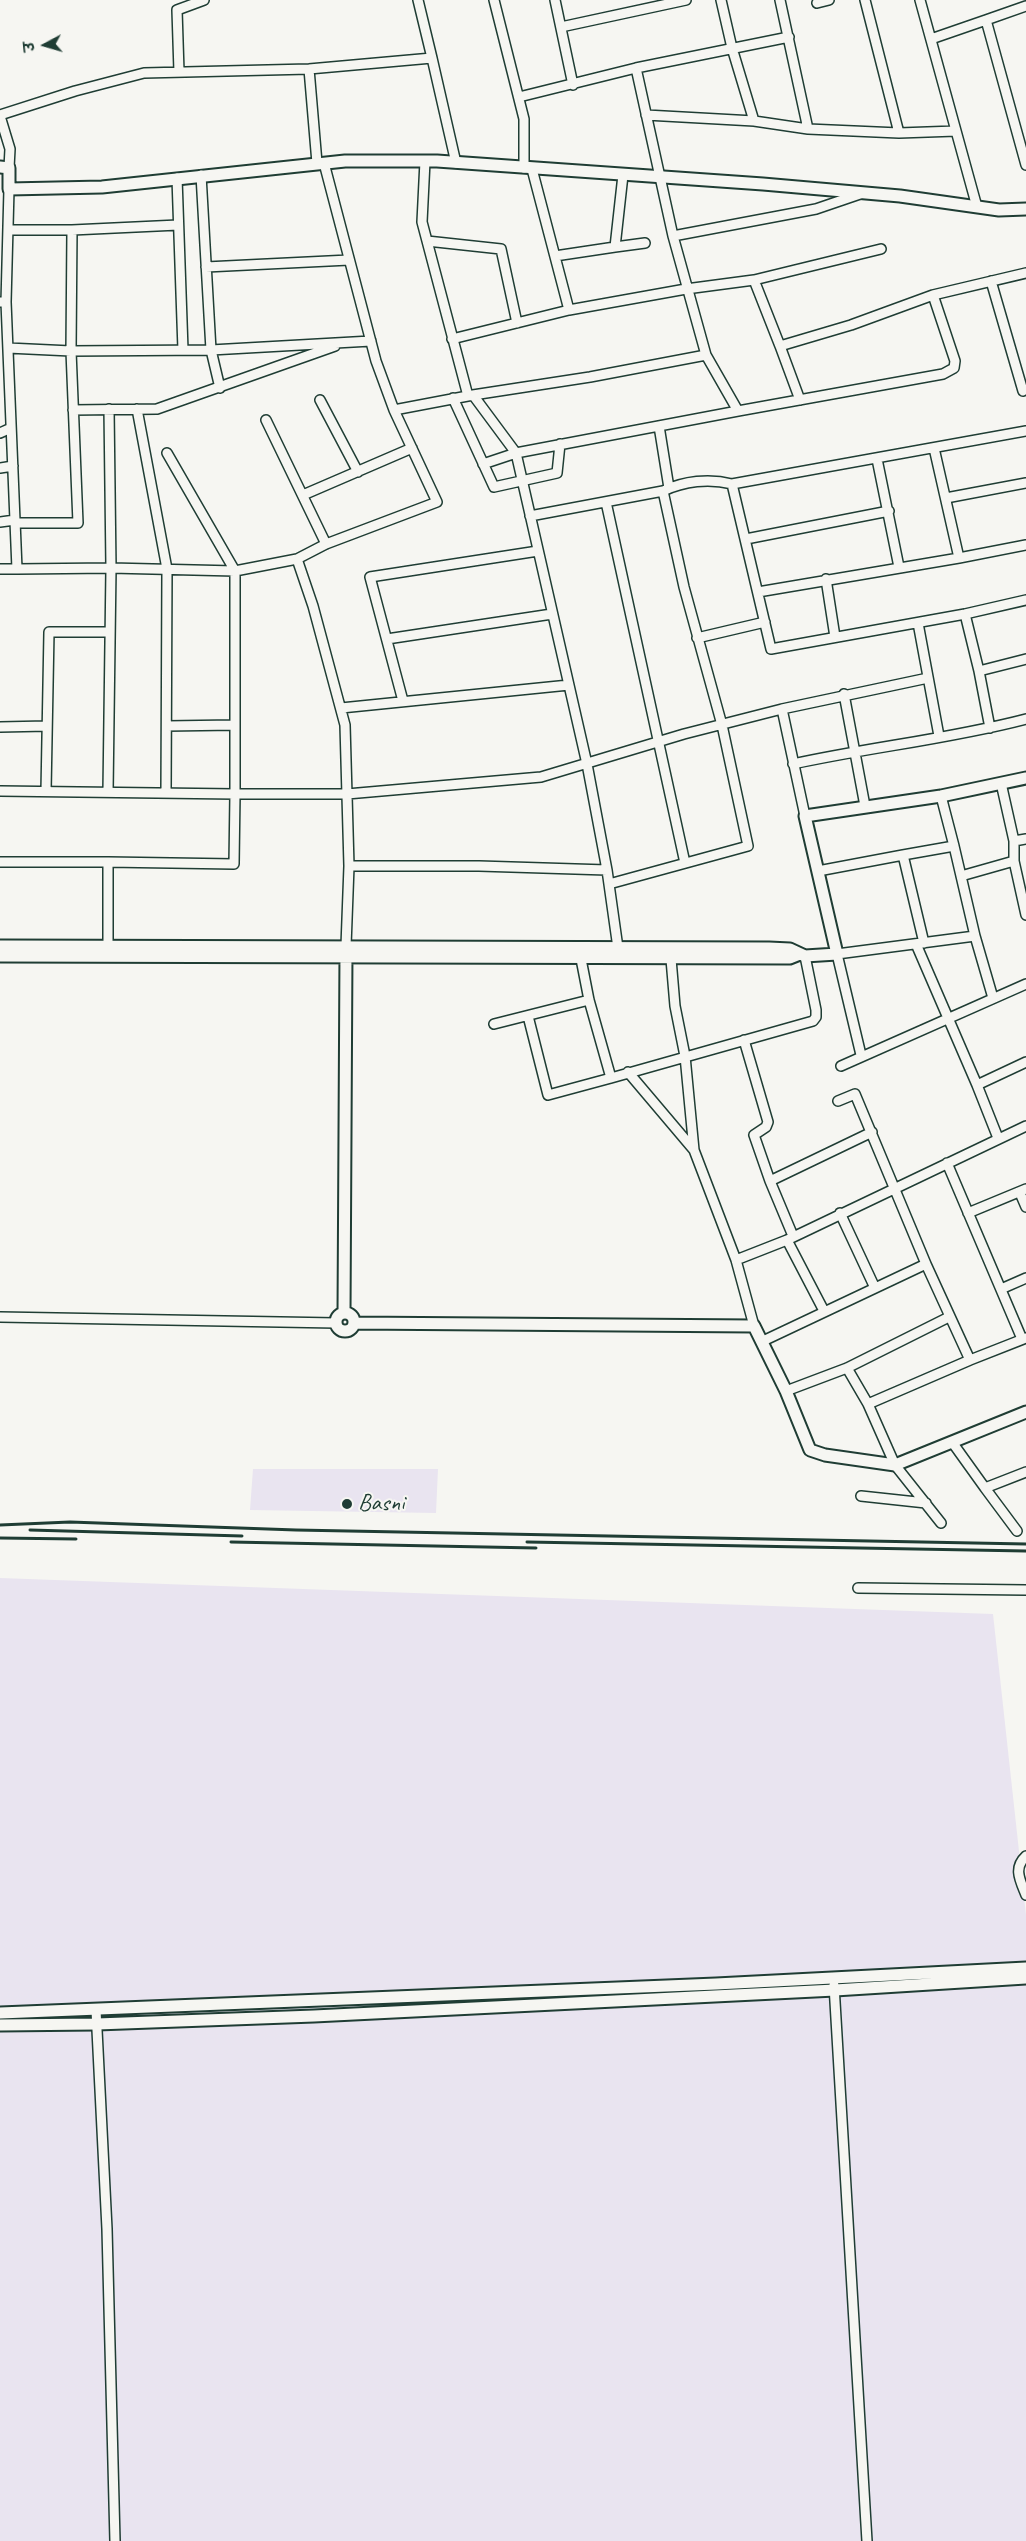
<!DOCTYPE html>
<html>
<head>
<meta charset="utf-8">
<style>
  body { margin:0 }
  #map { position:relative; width:1026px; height:2541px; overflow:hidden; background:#f6f6f2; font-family:Caveat,"Playpen Sans Deva",sans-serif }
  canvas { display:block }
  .north { position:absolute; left:20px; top:20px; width:50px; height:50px; -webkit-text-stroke:4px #f6f6f2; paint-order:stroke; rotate:264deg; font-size:14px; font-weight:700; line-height:20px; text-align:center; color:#1f3d34 }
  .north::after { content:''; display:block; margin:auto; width:18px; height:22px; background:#1f3d34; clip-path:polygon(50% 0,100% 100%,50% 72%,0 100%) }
</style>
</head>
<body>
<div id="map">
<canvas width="1026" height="2541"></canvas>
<div class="north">उ</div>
</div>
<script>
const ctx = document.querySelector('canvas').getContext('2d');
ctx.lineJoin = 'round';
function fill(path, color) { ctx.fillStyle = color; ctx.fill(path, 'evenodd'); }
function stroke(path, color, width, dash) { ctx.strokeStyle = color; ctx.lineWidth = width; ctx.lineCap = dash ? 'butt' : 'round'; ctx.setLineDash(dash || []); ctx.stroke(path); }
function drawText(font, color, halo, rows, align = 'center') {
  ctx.font = font + ' Caveat,sans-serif'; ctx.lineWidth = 4; ctx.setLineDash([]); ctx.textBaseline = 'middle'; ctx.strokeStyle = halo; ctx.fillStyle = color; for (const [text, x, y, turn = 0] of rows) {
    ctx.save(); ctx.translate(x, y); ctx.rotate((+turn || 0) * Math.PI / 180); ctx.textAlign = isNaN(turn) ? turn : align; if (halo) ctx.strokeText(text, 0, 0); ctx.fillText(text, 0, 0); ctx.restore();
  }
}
fill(new Path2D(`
  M253 1469H438L436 1513 250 1510Z
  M0 1578 993 1614 1026 1915V2541H0Z`), '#e9e4f0');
const minor = new Path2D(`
  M494 0 524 119V168
  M555 0 573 85
  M721 0 732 48 754 121
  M780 0 808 129
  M865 0 899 133
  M920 0 977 207
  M817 3 829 0
  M1026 6 986 20 1026 165
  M561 27 686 0
  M931 39 986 20
  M432 58 456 163
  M636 68 789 37
  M309 69 317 163
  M179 72 177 10 204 0
  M0 115 75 91 144 73 309 69 432 58 418 0
  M646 115 754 121 808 129 899 133 956 131
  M0 116 10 149 9 168
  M425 161 422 222 468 396
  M324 163 376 361 394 410 473 395 516 453 587 764 607 870 618 948
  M532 169 569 310
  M201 175 211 350 220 388
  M177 178 183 350
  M8 230H72L178 225
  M673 236 816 209 860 194
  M427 241 501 249 517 323
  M615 247 645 243
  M555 256 615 247 623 175
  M206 267 349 260
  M754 280 881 249
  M991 281 1023 391
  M933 295 1026 273
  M0 302H6L9 189
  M452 339 569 310 686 289 754 280 780 346 851 325 933 295 955 361 954 368 943 374 738 411
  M780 346 800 400
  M8 348 71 351 211 350 371 341
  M473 395 590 377 706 355
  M453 398 494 487 557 473 560 444
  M320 400 358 472
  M137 409 167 569 166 793
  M73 410 157 409 335 346
  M266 420 326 544
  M659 426 669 488
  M0 433 11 428
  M934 448 959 558
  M877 459 899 567
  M483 464 516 453 738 411 706 355 673 236 636 68 519 97
  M0 468 13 466
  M732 484 771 649 965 614 1026 600
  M663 491C684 481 709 478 732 484L1026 431
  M303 495 412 448
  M946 498 1026 483
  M606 502 685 863
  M530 516 663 491 684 587 722 725 748 846 609 884
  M0 522 15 520
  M15 523H78L71 351 72 230
  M746 539 889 511
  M297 559 313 606 345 725 349 866 346 946
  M0 569H17L6 302
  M17 569 111 568 235 571 297 559 326 544 437 502 394 410
  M826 579 835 637
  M758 592 959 558 1026 545
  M965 614 979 671 990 728
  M918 623 939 736
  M697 638 765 622
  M387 639 552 614
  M979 671 1026 659
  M844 694 865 806
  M403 701 370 577 538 551
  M341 708 569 685
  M782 709 928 678
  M167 726 234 725
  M0 727 47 726
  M793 764C870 747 950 739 1026 719
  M1001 783 1014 841V861L1026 915
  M0 791 235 794V571L167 453
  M46 791 49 632H109
  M108 792 111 568 109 409
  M1014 841 1026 839
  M954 846 975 936
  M903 855 954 846 941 796
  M0 862H108V946
  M108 862 234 864 235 794H347L541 777 684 734 782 709 805 816
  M349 866H479L607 870
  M818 871 903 855 924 943
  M961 876 1014 861
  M916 944 977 1085
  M581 959 589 1000 611 1078 813 1021 816 1017V1010L805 956
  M671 959 675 1006 685 1056 694 1150
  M528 1016 548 1095 611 1078
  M494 1024 589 1000
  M744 1040 768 1122 766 1127 754 1135 770 1181 872 1132
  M861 1055 837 954 975 936 993 998
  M841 1066 1026 984
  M628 1072 694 1150 736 1260 754 1326
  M838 1101 855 1094 926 1264
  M998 1138 977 1085 1026 1062
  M947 1163 1022 1339
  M770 1181 793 1236
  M1020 1193 1026 1207
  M840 1213 875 1288
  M968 1213 1026 1189
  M787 1240 824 1311
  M736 1260 787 1240 1026 1126
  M1001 1289 1026 1278
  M0 1317 336 1323
  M763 1341 926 1264 970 1360 868 1404 895 1465 941 1523
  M970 1360 1026 1338
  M847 1368 868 1404
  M786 1391 847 1368 949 1317
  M952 1442 985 1488 1026 1472
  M985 1488 1017 1531
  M861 1496 926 1503
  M858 1588 1026 1590
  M1026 1856C1013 1868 1020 1880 1026 1895
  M834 1985 867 2541
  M96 2010 107 2229 115 2541`);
const tertiary = new Path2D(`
  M0 167 9 168V189L102 187 345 161H437L763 184 900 196 999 210 1026 209
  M0 946 769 948 790 949 805 956 837 954 805 816 941 796 1026 778
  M0 956 790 958 800 954
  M336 1322a9 9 0 1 1 18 0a9 9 0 1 1-18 0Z
  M344 1313 346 952
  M354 1323 754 1326 786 1391 810 1450 825 1455 895 1465 1026 1412
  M0 2013 716 1984 1026 1968
  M0 2025 97 2024 314 2016 835 1990 1026 1978`);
stroke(minor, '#1f3d34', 12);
stroke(tertiary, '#1f3d34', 15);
stroke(minor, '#f6f6f2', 9);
stroke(tertiary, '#f6f6f2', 11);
stroke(new Path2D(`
  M0 1525 70 1522 296 1530 1026 1544
  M30 1530 242 1536
  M0 1538 76 1539
  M231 1542 536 1548
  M527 1542 1026 1551`), '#1f3d34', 3);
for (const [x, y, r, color] of [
  [347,1504,6,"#1f3d34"]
]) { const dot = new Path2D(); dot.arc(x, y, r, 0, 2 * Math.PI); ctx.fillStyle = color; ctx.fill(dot); stroke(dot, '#f6f6f2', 2); }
drawText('24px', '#1f3d34', '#f6f6f2', [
  ["Basni",358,1504]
], 'left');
</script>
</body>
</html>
